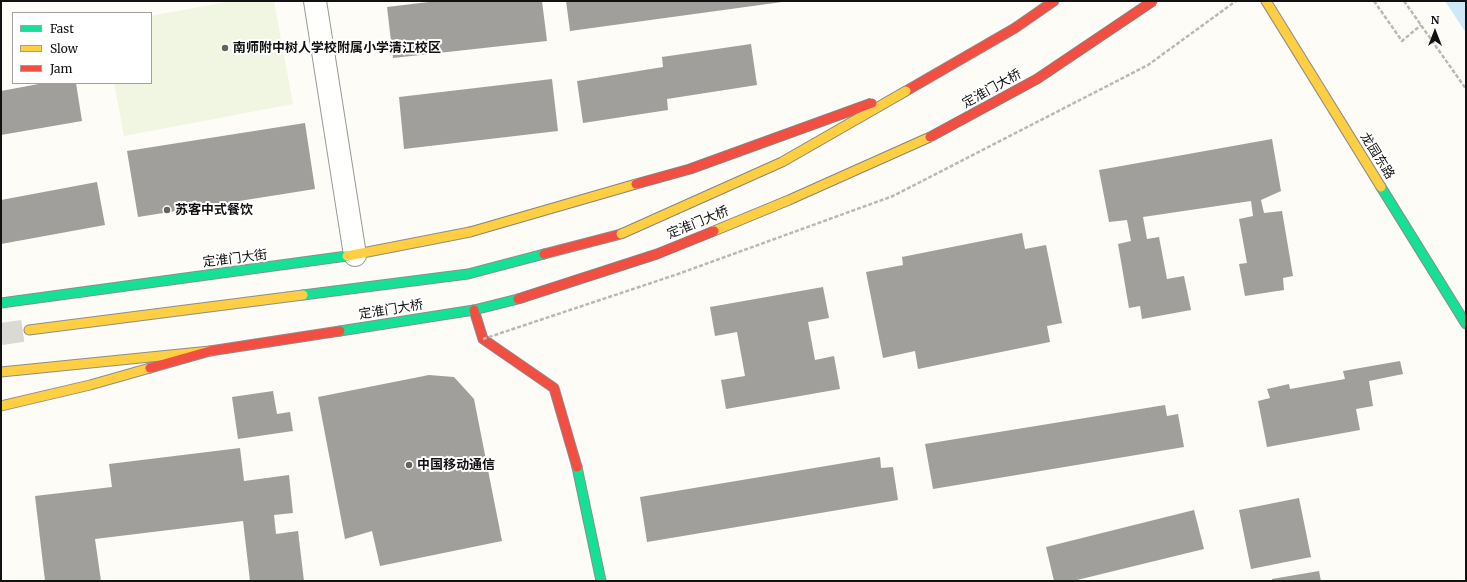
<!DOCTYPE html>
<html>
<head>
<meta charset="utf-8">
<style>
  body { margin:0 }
  #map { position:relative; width:1467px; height:582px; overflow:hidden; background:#fdfcf7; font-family:Merriweather,serif }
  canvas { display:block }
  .frame { position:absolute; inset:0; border:2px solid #111; pointer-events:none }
  .legend { position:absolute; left:12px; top:12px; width:140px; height:72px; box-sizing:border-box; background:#fff; border:1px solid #a0a0a0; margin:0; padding:5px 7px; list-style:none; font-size:12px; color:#111 }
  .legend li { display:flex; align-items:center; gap:8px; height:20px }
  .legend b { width:20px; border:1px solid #a0a0a0 }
  .north { position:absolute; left:1415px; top:12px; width:40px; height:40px; -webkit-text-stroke:3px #fff; paint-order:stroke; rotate:0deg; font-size:11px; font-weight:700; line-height:16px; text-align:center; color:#111 }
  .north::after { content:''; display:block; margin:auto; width:14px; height:18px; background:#111; clip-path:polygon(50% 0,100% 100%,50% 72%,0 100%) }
</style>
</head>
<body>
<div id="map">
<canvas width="1467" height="582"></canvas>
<div class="frame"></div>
<ul class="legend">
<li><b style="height:5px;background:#16e098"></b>Fast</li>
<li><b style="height:5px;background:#ffcf43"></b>Slow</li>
<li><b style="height:5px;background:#f24e42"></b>Jam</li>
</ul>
<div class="north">N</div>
</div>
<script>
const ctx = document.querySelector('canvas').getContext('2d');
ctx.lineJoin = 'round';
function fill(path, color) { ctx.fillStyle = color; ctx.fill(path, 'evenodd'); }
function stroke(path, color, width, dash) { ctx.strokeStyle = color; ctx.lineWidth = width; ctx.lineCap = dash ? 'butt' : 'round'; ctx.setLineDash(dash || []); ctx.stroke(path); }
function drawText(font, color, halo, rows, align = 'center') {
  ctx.font = font + ' Merriweather,"Noto Sans SC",serif'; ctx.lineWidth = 4; ctx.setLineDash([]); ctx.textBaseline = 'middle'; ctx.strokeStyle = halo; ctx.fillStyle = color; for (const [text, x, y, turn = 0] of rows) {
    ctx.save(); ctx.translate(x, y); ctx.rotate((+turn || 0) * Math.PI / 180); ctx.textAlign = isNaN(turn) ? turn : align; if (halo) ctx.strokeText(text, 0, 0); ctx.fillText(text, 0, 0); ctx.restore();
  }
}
fill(new Path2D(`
  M232 1H274L293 104 124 136 114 83H151V16Z`), '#f0f6e1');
fill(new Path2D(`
  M1445 1H1466V33Z`), '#cde8f7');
fill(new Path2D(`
  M437 1H542L547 41 393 58 387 7Z
  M566 1H782V2L570 31Z
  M751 44 757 85 667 99 668 110 583 123 577 81 663 67 662 57Z
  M552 79 558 131 404 149 399 97Z
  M44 83H76L82 121 1 135V91Z
  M305 123 315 189 138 217 127 151Z
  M1272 139 1281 191 1261 200 1264 213 1282 211 1293 276 1283 278 1284 290 1245 296 1239 264 1247 263 1239 219 1253 216 1251 201 1143 217 1147 239 1159 237 1167 279 1184 276 1191 310 1142 319 1140 306 1129 308 1118 244 1131 241 1127 220 1109 222 1099 170Z
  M97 182 105 225 1 244V200Z
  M1022 233 1025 249 1046 245 1062 323 1047 326 1050 342 918 369 915 351 883 358 866 272 903 265 902 257Z
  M823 287 829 318 808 322 815 360 834 356 840 389 726 409 721 380 745 376 737 332 715 336 710 307Z
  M1400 361 1403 374 1369 381 1373 406 1356 409 1360 430 1267 447 1258 401 1270 398 1267 389 1289 384 1290 389 1345 379 1343 371Z
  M429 375 454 377 474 399 502 541 380 566 372 531 345 539 318 397Z
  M273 391 277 414 290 412 293 431 238 439 232 397Z
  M1165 405 1167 416 1178 414 1184 447 933 489 925 444Z
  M240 448 244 481 289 475 293 513 274 515 276 534 298 531 304 581H250L243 521 95 539 101 581H45L35 496 112 487 109 464Z
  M880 457 881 468 893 467 898 500 647 542 640 497Z
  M1299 498 1311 557 1251 569 1239 510Z
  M1194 510 1204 549 1073 581H1054L1046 547Z
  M1319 571 1321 581H1272V579Z`), '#a19f9c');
stroke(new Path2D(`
  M1 334 29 330`), '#dad9d4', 22, [22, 11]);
const street = new Path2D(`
  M315 1 355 255`);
const fast = new Path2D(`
  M1381 187 1466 324
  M303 295 468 274 544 254
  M1 303 347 256
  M340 331 474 310 518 299
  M577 467 601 581`);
const slow = new Path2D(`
  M1266 1 1381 187
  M347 256 470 232
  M29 330 303 295
  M1 372 210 351
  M1 406 90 385 150 368`);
const jam = new Path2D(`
  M906 91 1015 28 1054 1
  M544 254 621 234
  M474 310 483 339 554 388 577 467
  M150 368 210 351 340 331`);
stroke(street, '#979795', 24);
stroke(fast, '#8e8d8b', 11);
stroke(slow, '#8e8d8b', 11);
stroke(jam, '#8e8d8b', 11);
stroke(new Path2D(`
  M1374 1 1402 41 1421 25
  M1404 1 1466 89`), '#b9b9b8', 2.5, [4, 2]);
stroke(street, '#fffffe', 22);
stroke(fast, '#16e098', 9);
stroke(slow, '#ffcf43', 9);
stroke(jam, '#f24e42', 9);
const slowBridge = new Path2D(`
  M714 231 789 200 930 137
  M470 232 636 184
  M621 234 782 162 906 91`);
const jamBridge = new Path2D(`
  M930 137 1037 79 1153 1
  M636 184 690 169 872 103
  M518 299 657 254 714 231`);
stroke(slowBridge, '#858482', 11, []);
stroke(jamBridge, '#858482', 11, []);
stroke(new Path2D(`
  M483 339 678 274 893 196 1148 65 1236 1`), '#b9b9b8', 2.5, [4, 2]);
stroke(slowBridge, '#ffcf43', 9);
stroke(jamBridge, '#f24e42', 9);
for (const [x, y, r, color] of [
  [225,48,4,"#646362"],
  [167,210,4,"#646362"],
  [409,465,4,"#646362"]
]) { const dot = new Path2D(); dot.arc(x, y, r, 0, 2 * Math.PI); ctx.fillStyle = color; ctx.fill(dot); stroke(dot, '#fff', 1.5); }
drawText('bold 13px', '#111', '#fff', [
  ["南师附中树人学校附属小学清江校区",233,48],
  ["苏客中式餐饮",175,210],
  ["中国移动通信",417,465]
], 'left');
drawText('13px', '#111', '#fff', [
  ["定淮门大桥",992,89,-29],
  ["龙园东路",1377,156,58],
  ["定淮门大桥",698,223,-22],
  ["定淮门大街",235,259,-7],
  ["定淮门大桥",391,310,-9]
]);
</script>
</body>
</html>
